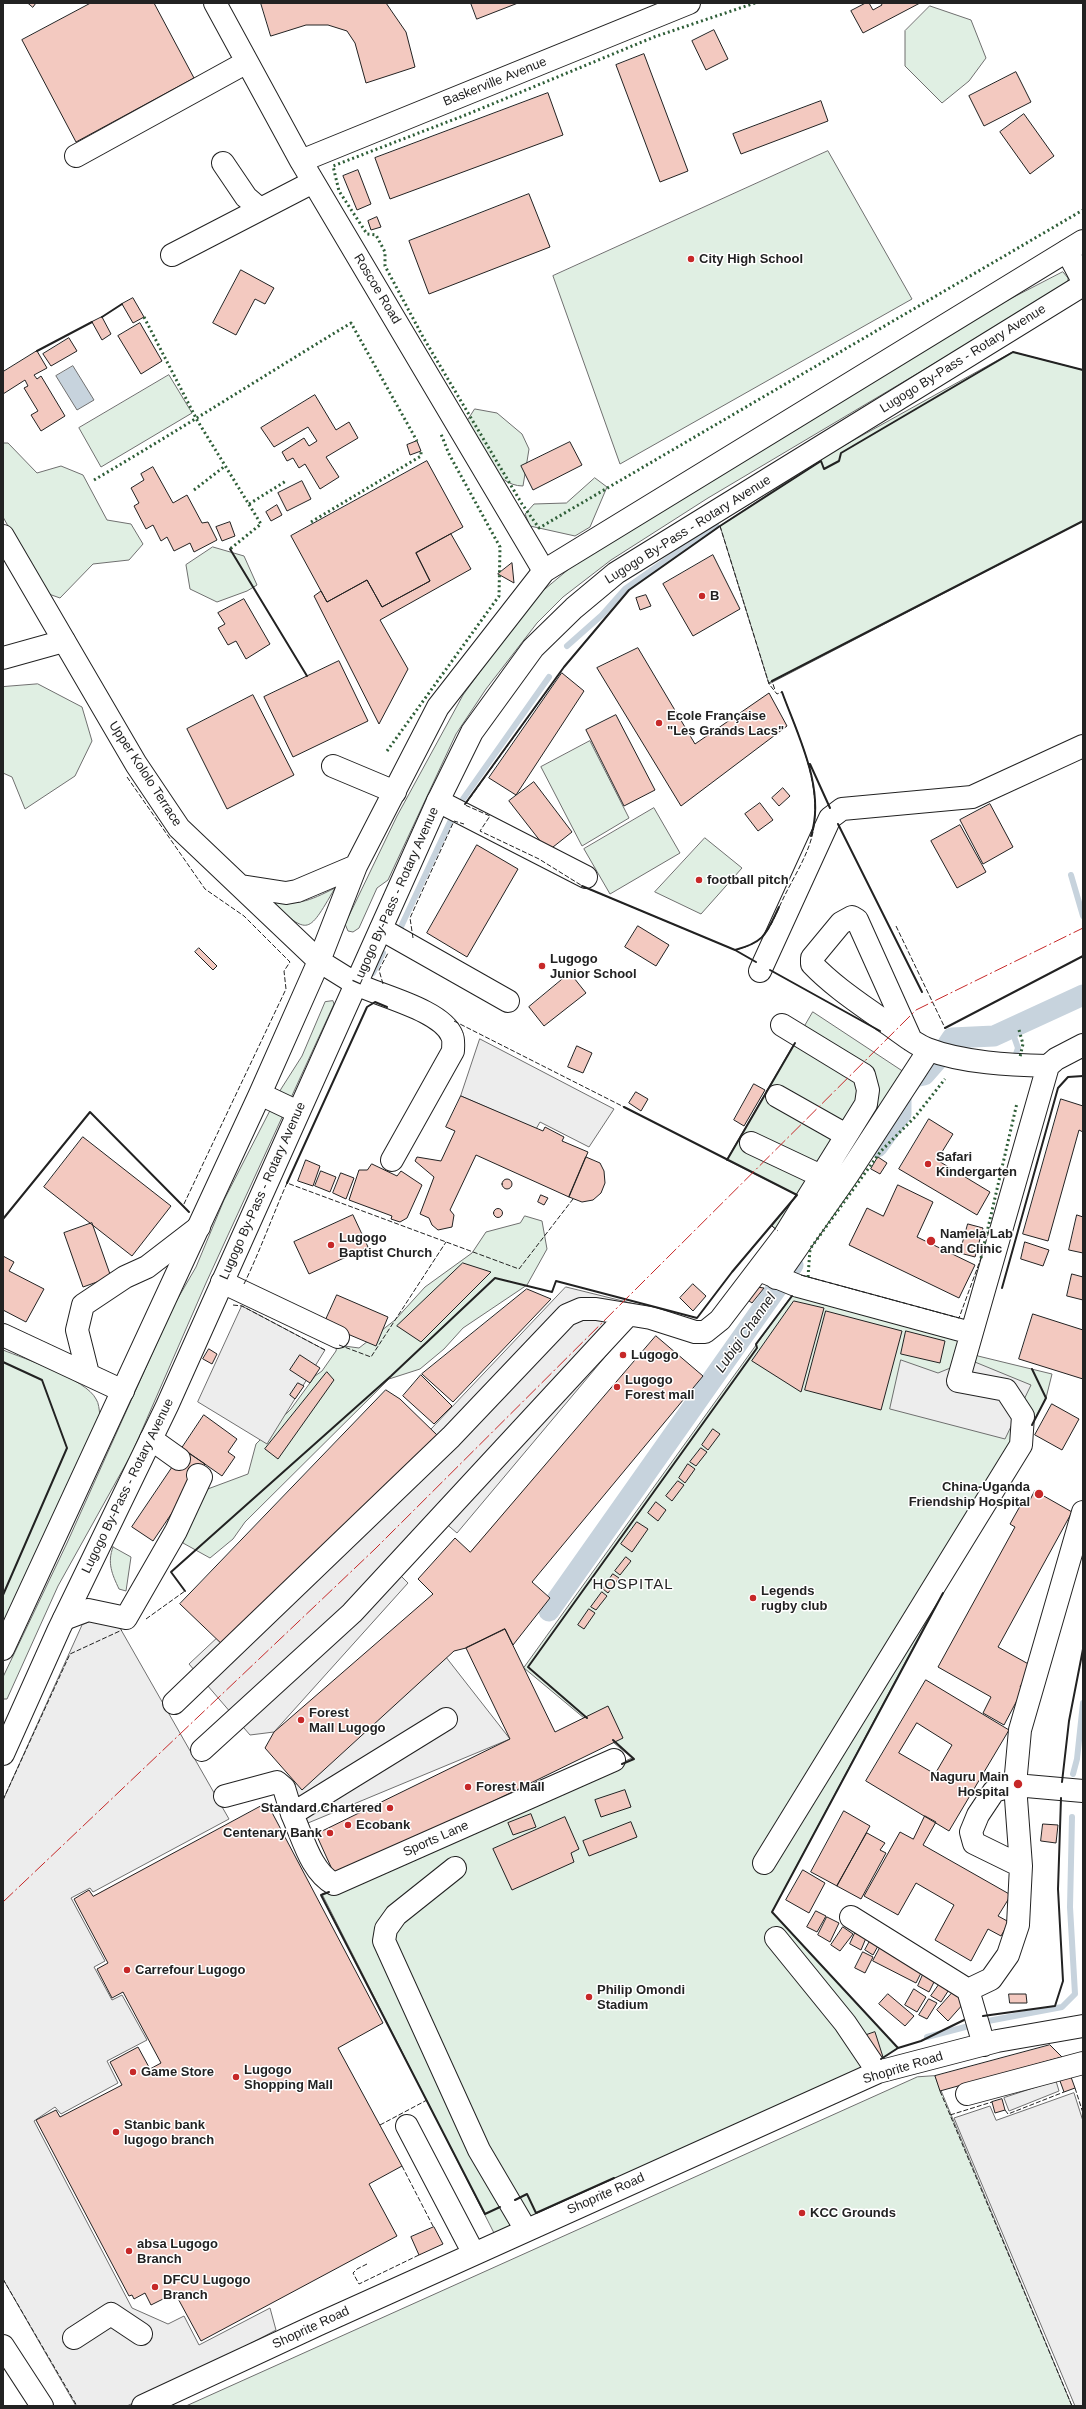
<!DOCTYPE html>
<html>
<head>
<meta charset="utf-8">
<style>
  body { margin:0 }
  #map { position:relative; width:1086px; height:2409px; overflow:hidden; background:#fff; font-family:Arial,sans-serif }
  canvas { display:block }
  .frame { position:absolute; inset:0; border:4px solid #222; pointer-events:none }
</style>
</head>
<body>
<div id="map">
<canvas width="1086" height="2409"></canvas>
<div class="frame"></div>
</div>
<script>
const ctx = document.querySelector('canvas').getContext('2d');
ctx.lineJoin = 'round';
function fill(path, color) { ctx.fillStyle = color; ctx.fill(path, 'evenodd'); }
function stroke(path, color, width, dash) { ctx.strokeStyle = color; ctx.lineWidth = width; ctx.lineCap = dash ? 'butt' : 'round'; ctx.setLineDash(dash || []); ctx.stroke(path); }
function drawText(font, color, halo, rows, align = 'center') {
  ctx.font = font + ' Arial,sans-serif'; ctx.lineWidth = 3; ctx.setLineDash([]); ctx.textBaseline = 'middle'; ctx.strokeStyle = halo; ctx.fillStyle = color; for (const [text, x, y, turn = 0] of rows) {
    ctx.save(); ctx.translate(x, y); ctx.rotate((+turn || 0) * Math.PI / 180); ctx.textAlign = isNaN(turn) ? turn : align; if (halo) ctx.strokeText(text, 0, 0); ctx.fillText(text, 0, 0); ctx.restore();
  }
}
const green = new Path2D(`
  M930 6 971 20 986 58 969 81 942 103 905 66V31Z
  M828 151 912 299 620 464 553 276Z
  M1063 272 1068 278V284L708 498 611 560 563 597 537 623 486 689 456 734 388 880 377 888 359 928 353 932 348 931 345 924 397 816 463 695 533 599 576 563 983 313Z
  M1013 352 1083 370V521L769 684 720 526 827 455Z
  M169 375 192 413 101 467 79 428Z
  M475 409 497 413 522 434 529 449 523 486C493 486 479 445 466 423Z
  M3 443H8L37 473 61 466 83 475 107 520 131 524 143 544 129 560 93 564 60 598 18 583 7 565 12 533 3 517Z
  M595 478 607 487 590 527 575 536 530 526 525 514 534 504 566 503Z
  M213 547 244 556 257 585 247 591 217 602 190 589 186 565Z
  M38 684 82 707 92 741 75 776 25 809 12 777 3 773V687Z
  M590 741 629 818 582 846 541 767Z
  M654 808 680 853 610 894 584 849Z
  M705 838 742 868 701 914 655 892Z
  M335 888C306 938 309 934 266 898 295 908 309 901 335 888Z
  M333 1001 334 1004 206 1283 132 1453 58 1586 7 1699H3V1677L67 1543 174 1305 196 1267 224 1200 281 1089 302 1056 325 1002Z
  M813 1012 907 1074 792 1243 772 1226 797 1195 727 1160Z
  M525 1216 542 1221 547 1249 527 1285 463 1328 444 1349 420 1369 389 1379 245 1522 233 1539 210 1558 183 1543 181 1520 197 1493 248 1474 256 1444 291 1409 315 1376 322 1371 336 1351 337 1345 359 1348 395 1320 425 1287 472 1253 486 1232 520 1223Z
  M794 1293 959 1336 978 1356 1052 1374 1046 1398 772 1912 898 2048 872 2065 494 2233 322 1894 632 1758 524 1668Z
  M3 1350C25 1359 86 1379 96 1399 99 1403 99 1410 100 1415L3 1628Z
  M113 1547 131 1557 126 1591 119 1589C112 1574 107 1563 113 1547Z
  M935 2076 1072 2406H186L917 2077Z`);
fill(green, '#e0efe3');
stroke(green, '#6f6f6f', 1);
const parking = new Path2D(`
  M480 1039 614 1109 589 1147 540 1122 536 1129 461 1096Z
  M566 1287 647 1307 457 1533 444 1522 397 1572 408 1583 274 1732 250 1735 189 1664 360 1504Z
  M242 1306 325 1350 267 1444 198 1402Z
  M901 1360 938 1373 970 1360 1031 1385 1005 1439 890 1409Z
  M92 1621 120 1628 229 1819 93 1892 90 1888 71 1898 105 1961 94 1967 112 2000 122 1995 147 2040 107 2061 118 2083 61 2114 55 2107 34 2121 132 2308 168 2324 184 2316 199 2345 270 2308 276 2330 195 2373 127 2406H76L3 2279V1800L82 1625Z
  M442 1652 510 1739 308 1823 293 1787Z
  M1056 2081 1059 2091 1009 2111 1004 2098Z
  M1074 2093 1083 2121V2406H1075L954 2118 990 2106 996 2120Z`);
fill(parking, '#ededed');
stroke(parking, '#6f6f6f', 1);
const water = new Path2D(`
  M73 366 94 400 77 410 56 376Z`);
fill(water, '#c7d3dd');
stroke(water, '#6f6f6f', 1);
stroke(new Path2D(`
  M567 646 602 615 625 589 716 525
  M463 799 549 677
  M1071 875 1083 916
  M399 931 450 822
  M373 973 383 953
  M1011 1028 1018 1048 1014 1060
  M1073 1774 1077 1759 1083 1703
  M988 2021 1062 2007 1075 1994 1070 1907 1072 1817
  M927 2037 969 2026`), '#c7d3dd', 6);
stroke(new Path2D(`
  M946 1047 952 1038 994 1036 1083 995
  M877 1147 901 1114V1094L914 1077 924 1075 938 1059
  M549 1611 793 1265`), '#c7d3dd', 21);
const building = new Path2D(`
  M28 3H36L33 7Z
  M91 3H154L194 78 76 142 22 40Z
  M261 3H386L406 32 415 67 366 83 355 43 347 31 328 25H306L271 36Z
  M471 3H518L477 19Z
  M866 3H869L873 10 882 5 881 3H920L863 33 851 11Z
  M714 30 728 59 706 70 692 41Z
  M644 54 688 171 660 182 616 65Z
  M1016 72 1031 102 984 126 969 96Z
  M548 93 563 135 390 199 375 158Z
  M821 101 828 121 741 154 733 134Z
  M1024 114 1054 156 1030 174 1000 132Z
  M358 170 371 204 357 210 343 176Z
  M529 194 550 247 429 294 409 241Z
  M377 217 381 227 371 230 368 221Z
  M241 270 274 288 265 304 255 299 236 335 213 323Z
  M133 298 144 317 133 323 122 304Z
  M102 317 111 334 102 340 92 322Z
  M140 323 162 361 141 374 118 336Z
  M69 338 77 351 51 366 43 354Z
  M37 351 47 368 34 375 37 379 41 376 65 416 41 431 31 415 38 411 24 388 28 386 25 380 3 394V372Z
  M315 395 336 430 349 422 358 438 326 457 339 477 320 489 305 464 299 468 293 458 287 461 282 452 304 438 309 446 317 441 308 427 274 447 261 428Z
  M417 441 421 451 410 455 407 445Z
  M570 442 582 465 533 490 521 466Z
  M427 461 463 527 416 553 430 581 382 607 367 580 327 602 291 536Z
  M153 467 173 503 187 495 202 523 208 522 217 540 194 552 190 543 174 551 167 537 161 541 153 525 146 529 134 506 139 503 131 488 144 480 141 474Z
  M302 481 311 499 287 511 278 493Z
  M277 505 282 515 271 521 266 512Z
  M230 522 235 536 222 541 216 527Z
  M451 534 471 569 380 620 408 669 379 724 314 596 321 591 327 602 367 580 382 607 430 581 416 553Z
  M713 555 740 609 693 636 663 584Z
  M512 563 514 583 498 574Z
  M646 595 651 606 640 610 636 598Z
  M244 599 270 644 246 659 236 641 228 645 218 628 225 624 218 613Z
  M638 648 695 744 769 693 787 726 681 806 597 668Z
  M339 661 368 721 293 757 264 697Z
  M562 673 584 691 516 795 489 778Z
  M253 695 294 775 227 809 187 729Z
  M616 715 655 790 624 806 586 730Z
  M534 782 572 832 548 851 509 801Z
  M783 788 790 796 779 806 772 798Z
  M760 803 773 820 758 831 745 814Z
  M990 804 1013 847 983 864 960 820Z
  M960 825 986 872 957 888 931 841Z
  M477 845 518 869 467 957 427 933Z
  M638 926 669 945 656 966 625 947Z
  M199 948 217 966 213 970 195 952Z
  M570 973 586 993 544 1026 529 1007Z
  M577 1046 592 1053 583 1073 568 1067Z
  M754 1084 765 1090 744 1126 734 1120Z
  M636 1092 648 1099 641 1111 629 1103Z
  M461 1096 543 1131 545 1127 564 1137 562 1141 588 1152 569 1197 476 1155 450 1210 454 1215 452 1227 438 1230 432 1225 429 1218 420 1214 434 1177 415 1161 417 1157 441 1161 455 1131 446 1127Z
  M1061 1099 1083 1106V1132L1079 1130 1048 1241 1023 1234Z
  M929 1119 953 1134 937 1160 990 1192 977 1215 899 1169Z
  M83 1137 171 1206 132 1256 44 1187Z
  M586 1157 600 1163 604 1171 605 1183 601 1193 593 1200 582 1202 569 1197Z
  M878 1157 887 1163 880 1174 871 1169Z
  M306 1160 320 1166 313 1186 298 1181Z
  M372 1164 397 1176 401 1171 422 1185 407 1218 400 1222 391 1219 392 1216 349 1200 359 1170H367Z
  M321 1171 336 1177 330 1192 315 1186Z
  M341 1173 354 1178 346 1199 333 1193Z
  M502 1184a5 5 0 1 1 10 0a5 5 0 1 1-10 0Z
  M898 1185 933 1202 917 1237 975 1265 959 1298 849 1245 867 1208 883 1216Z
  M541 1195 548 1198 544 1205 538 1202Z
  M493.5 1213a4.5 4.5 0 1 1 9 0a4.5 4.5 0 1 1-9 0Z
  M353 1215 368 1247 309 1274 294 1242Z
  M1077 1215 1083 1217V1253L1069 1250Z
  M92 1223 111 1277 83 1287 64 1233Z
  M968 1224 983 1228 975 1257 960 1253Z
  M1025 1242 1049 1250 1043 1266 1021 1259Z
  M3 1256 14 1262 9 1271 44 1289 26 1322 3 1310Z
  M463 1263 491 1272 421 1342 397 1326Z
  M1072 1274 1083 1277V1300L1067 1296Z
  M693 1284 706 1296 693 1311 680 1298Z
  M749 1286 764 1288 752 1303 742 1296Z
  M527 1289 551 1299 453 1402 422 1374Z
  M337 1295 388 1317 376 1346 324 1324Z
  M794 1301 824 1308 801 1392 752 1361Z
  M826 1311 902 1331 881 1410 805 1390Z
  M1033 1314 1083 1330V1379L1019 1359Z
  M906 1331 945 1341 940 1363 901 1354Z
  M656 1336 703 1376 532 1582 550 1598 513 1645 505 1629 466 1648 454 1651 302 1790 265 1748 274 1732 433 1594 418 1579 455 1538 470 1552Z
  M209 1349 217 1354 212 1364 203 1359Z
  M300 1355 320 1368 310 1383 290 1370Z
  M327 1372 334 1380 278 1459 265 1449Z
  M421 1375 452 1406 434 1424 403 1396Z
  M298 1383 304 1386 295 1399 290 1395Z
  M386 1390 400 1399 437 1435 227 1649 180 1604Z
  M1052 1404 1079 1419 1062 1450 1035 1435Z
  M204 1415 237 1439 228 1452 235 1457 222 1476 182 1448Z
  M713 1429 720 1434 708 1450 702 1445Z
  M701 1448 707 1452 696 1466 690 1462Z
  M184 1450 205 1464 153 1541 132 1527Z
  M688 1464 695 1469 685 1483 679 1478Z
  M678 1481 684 1485 672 1501 666 1496Z
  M1035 1491 1072 1512 998 1647 1032 1666 1020 1687 1023 1689 1004 1725 983 1713 991 1697 938 1667 1015 1527 1010 1524 1024 1499 1029 1501Z
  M656 1502 666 1510 658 1521 648 1513Z
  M637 1522 648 1529 632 1552 621 1544Z
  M626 1557 631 1561 620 1575 615 1571Z
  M613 1574 619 1578 608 1593 603 1589Z
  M602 1592 607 1596 596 1610 591 1607Z
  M589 1609 595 1613 584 1629 578 1625Z
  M505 1629 555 1732 608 1706 623 1738 336 1878 316 1834 510 1739 466 1648Z
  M926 1680 1009 1730 949 1831 866 1781ZM917 1723 952 1745 935 1774 899 1753Z
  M625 1790 631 1807 601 1817 595 1800Z
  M267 1803 383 2023 338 2048 402 2166 369 2184 397 2236 201 2341 175 2293 151 2305 145 2293 134 2299 132 2295 129 2296 36 2120 56 2110 60 2117 122 2085 110 2062 138 2047 150 2069 161 2063 123 1992 112 1998 97 1969 108 1963 74 1899 89 1890 93 1896Z
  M844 1811 870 1826 837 1886 811 1872Z
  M531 1814 536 1827 513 1835 508 1823Z
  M925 1816 936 1822 923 1845 1011 1895 998 1916 1009 1922 1001 1936 988 1929 971 1961 935 1940 954 1905 916 1883 898 1915 864 1896 900 1832 913 1839Z
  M565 1817 579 1849 571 1853 574 1862 512 1890 493 1849Z
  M631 1822 637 1837 589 1856 583 1841Z
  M1043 1824 1058 1825 1056 1843 1041 1841Z
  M867 1833 885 1843 880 1850 886 1853 861 1899 837 1886Z
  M803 1870 825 1883 809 1913 786 1900Z
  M816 1911 826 1916 817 1932 807 1927Z
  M827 1917 839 1923 830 1942 818 1935Z
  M843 1927 853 1934 840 1951 831 1945Z
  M855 1933 866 1938 861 1950 850 1944Z
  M870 1941 878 1946 873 1955 865 1950Z
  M881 1946 924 1967 916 1983 873 1961Z
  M863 1952 873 1957 865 1973 855 1968Z
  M925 1970 937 1976 929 1992 918 1986Z
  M943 1979 952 1985 941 2002 931 1996Z
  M914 1989 926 1997 917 2012 905 2005Z
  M953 1992 964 2003 948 2021 937 2010Z
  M888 1994 914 2016 905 2026 879 2004Z
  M1009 1994H1026L1027 2003H1010Z
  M929 1999 937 2003 927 2019 919 2015Z
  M875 2032 883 2057 863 2064 855 2039Z
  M1050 2045 1062 2057 940 2091 935 2076Z
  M1071 2077 1075 2088 1064 2092 1060 2081Z
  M1002 2099 1005 2110 995 2113 992 2102Z
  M434 2227 443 2244 419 2255 411 2237Z`);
fill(building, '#f3c9c0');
stroke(building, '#222', 1);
const minor = new Path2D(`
  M215 3 301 161 544 571
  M76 156 247 62
  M301 161 689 3
  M223 163 246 197 260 209
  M1067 251 1083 281
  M172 255 313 182
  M3 658 64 641
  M333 766 395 792
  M438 801 586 877
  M381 929 508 1001
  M760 971 830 818 842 809 972 797 1083 746
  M356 984C380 996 442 1010 452 1036 454 1040 453 1047 453 1051L392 1160
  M911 1040 857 920 852 917 841 923 812 958V964C833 986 859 1003 884 1021 898 1030 912 1043 927 1049 963 1063 1011 1065 1048 1066
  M777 1096 846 1135
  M751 1143 821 1176
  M764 1272 798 1286 971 1333
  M776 1278 847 1176 929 1050
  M222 1282 338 1337
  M3 1335 123 1391
  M88 1374 77 1330 83 1305 125 1277 147 1267 199 1227
  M151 1439 179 1459
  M64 1619 88 1610 126 1618 176 1531 201 1477 198 1475
  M174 1703 451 1437 567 1315 581 1309H596L651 1318 695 1332H705L720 1320 784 1236 866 1104 868 1090 864 1075 782 1025
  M202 1750 352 1613 627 1316
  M225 1796 277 1782 284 1788 292 1814 446 1719
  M292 1814C303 1838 311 1872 334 1884L614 1760
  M764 1863 1021 1445 1023 1416 1006 1390 958 1381 1048 1066 1056 1059 1083 1045
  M1021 1866 974 1843 971 1832 978 1815 994 1791 1015 1785 1083 1791
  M455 1868 396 1915 386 1929 384 1941 479 2150 526 2230
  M851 1917 968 1990 991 1979 1008 1955 1018 1925 1021 1866 1015 1785 1020 1730 1083 1512
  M776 1938 845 2023 878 2072
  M968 1990 984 2045
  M967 2094 1083 2063
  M407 2126 474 2254
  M74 2338 111 2314 141 2334
  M143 2406 319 2324 878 2072 997 2041 1083 2026`);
const major = new Path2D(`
  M3 536 136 764 179 828 319 961 356 984
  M241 886 286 893 297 891 356 866
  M260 1094 298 1112
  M3 1649 260 1094 319 961 356 866 438 707 544 571 1083 241
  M3 1754 59 1629 167 1406 438 801 472 732 533 648 574 608 616 573 1083 285`);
const highway = new Path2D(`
  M3 2346 42 2406`);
stroke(minor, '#222', 24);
stroke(major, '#222', 24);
stroke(highway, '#222', 24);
stroke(minor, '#fff', 22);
stroke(major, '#fff', 22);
stroke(highway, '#fff', 22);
stroke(new Path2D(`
  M755 3 654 37 468 114 333 166 339 191 367 234 376 235 385 252V266L423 337 522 504 539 528 1083 210
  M144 317 197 420 261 524 230 549
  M94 480C181 429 265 375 351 323L417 441
  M194 490 225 466
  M249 504 286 481
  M311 522 421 456V451
  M387 751 499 596 500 547 449 454 441 434
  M1019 1030 1023 1044 1020 1057
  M981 1258 1017 1103
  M808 1277 810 1249 881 1151 915 1117 945 1079`), '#2f5e38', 3, [2, 3]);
stroke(new Path2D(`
  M720 526 769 684 777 694 782 692C798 735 820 779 814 826 811 851 794 876 783 899 769 928 768 942 735 950L584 887 539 859 480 831 490 816 465 805 564 667 629 590Z
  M769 683 772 681 775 690
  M127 777 205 889 244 916 290 962 284 971 286 989 183 1206
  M896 926 945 1028
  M413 938 410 918 454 821 464 824
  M383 984 379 970 388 953
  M454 1021 624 1107
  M772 1226 778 1231
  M801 1275 959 1318 981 1258
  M244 1284C260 1251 272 1217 287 1183L519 1269 573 1199
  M233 1305 242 1306 325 1350
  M339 1345 371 1357 446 1242
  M146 1619 185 1591
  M3 1800 70 1654 122 1630
  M1075 2088 1083 2113
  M940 2091 1072 2406
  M1005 2110 1008 2114 1064 2092
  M950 2115 992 2102
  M380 2125 427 2100
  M402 2166 434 2228
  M367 2264 357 2269 353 2273 359 2284 421 2254
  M3 2279 77 2406`), '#222', 1, [5, 2]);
stroke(new Path2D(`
  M102 317 122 304
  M37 351 92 322
  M230 549 307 676
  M772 681 1083 521
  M782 692C798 736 826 789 811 836
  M810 764 830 808
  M465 804 564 667 629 590 720 526 821 461 824 469 839 461 841 453 1013 352 1083 370
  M838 824 922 992
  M582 886 735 950C765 942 766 934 779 907
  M735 950 756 962
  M770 970 880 1031
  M945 1028 1083 956
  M727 1160 795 1043
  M287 1183 367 1007 375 1002 387 1007
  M3 1219 90 1112 189 1212
  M1002 1288 1058 1088 1068 1077 1083 1076
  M3 1362 42 1380 67 1448 3 1595
  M1032 1369 1046 1398 1032 1425
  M185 1591 171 1572 391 1376 495 1278 552 1292 556 1281 697 1318 732 1272 797 1195 624 1107
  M943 1593 772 1912 898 2048 921 2041 964 2020
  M587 1718 528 1667 757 1348 756 1344 792 1296
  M613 1740 634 1759 622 1764
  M1062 1782 1069 1721 1083 1649
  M329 1892 321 1895 485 2214 500 2207
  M983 2016 1055 2006 1063 1981 1058 1889 1061 1798
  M881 2059 898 2048
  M515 2200 527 2194 536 2213 614 2178`), '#222', 2);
stroke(new Path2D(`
  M3 1902 375 1549 916 1010 1083 928`), '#c62828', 1, [14, 3, 2, 3]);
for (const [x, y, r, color] of [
  [691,259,4,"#c62828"],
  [702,596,4,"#c62828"],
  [659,723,4,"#c62828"],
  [699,880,4,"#c62828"],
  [542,966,4,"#c62828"],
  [928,1164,4,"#c62828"],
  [931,1241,5,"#c62828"],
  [331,1245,4,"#c62828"],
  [623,1355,4,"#c62828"],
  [617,1387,4,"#c62828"],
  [1039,1494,5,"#c62828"],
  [753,1598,4,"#c62828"],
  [301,1720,4,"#c62828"],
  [1018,1784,5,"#c62828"],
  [468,1787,4,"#c62828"],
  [390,1808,4,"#c62828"],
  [348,1825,4,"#c62828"],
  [330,1833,4,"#c62828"],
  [127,1970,4,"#c62828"],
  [589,1997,4,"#c62828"],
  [133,2072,4,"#c62828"],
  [236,2077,4,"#c62828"],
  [116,2132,4,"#c62828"],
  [802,2213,4,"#c62828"],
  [129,2251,4,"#c62828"],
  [155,2287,4,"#c62828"]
]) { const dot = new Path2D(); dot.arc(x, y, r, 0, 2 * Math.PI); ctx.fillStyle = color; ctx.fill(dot); stroke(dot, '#fff', 1.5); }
drawText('13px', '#222', '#fff', [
  ["Baskerville Avenue",495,82,-22],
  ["Roscoe Road",377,289,59],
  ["Lugogo By-Pass - Rotary Avenue",963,359,-32],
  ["Lugogo By-Pass - Rotary Avenue",688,530,-32],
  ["Upper Kololo Terrace",145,774,57],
  ["Lugogo By-Pass - Rotary Avenue",396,896,-66],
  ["Lugogo By-Pass - Rotary Avenue",263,1191,-66],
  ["Lugogo By-Pass - Rotary Avenue",128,1486,-64],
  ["Sports Lane",436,1839,-24],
  ["Shoprite Road",903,2068,-17],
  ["Shoprite Road",606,2194,-24],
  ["Shoprite Road",311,2328,-25]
]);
drawText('bold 13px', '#222', '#fff', [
  ["City High School",699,259],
  ["B",710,596],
  ["Ecole Française",667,716],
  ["\"Les Grands Lacs\"",667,731],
  ["football pitch",707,880],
  ["Lugogo",550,959],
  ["Junior School",550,974],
  ["Safari",936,1157],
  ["Kindergarten",936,1172],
  ["Namela Lab",940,1234],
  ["and Clinic",940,1249],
  ["Lugogo",339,1238],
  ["Baptist Church",339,1253],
  ["Lugogo",631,1355],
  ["Lugogo",625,1380],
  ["Forest mall",625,1395],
  ["China-Uganda",1030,1487,"right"],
  ["Friendship Hospital",1030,1502,"right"],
  ["Legends",761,1591],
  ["rugby club",761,1606],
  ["Forest",309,1713],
  ["Mall Lugogo",309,1728],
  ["Naguru Main",1009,1777,"right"],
  ["Hospital",1009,1792,"right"],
  ["Forest Mall",476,1787],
  ["Standard Chartered",382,1808,"right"],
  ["Ecobank",356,1825],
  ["Centenary Bank",322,1833,"right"],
  ["Carrefour Lugogo",135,1970],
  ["Philip Omondi",597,1990],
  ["Stadium",597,2005],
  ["Lugogo",244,2070],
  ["Shopping Mall",244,2085],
  ["Game Store",141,2072],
  ["Stanbic bank",124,2125],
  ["lugogo branch",124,2140],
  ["KCC Grounds",810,2213],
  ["absa Lugogo",137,2244],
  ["Branch",137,2259],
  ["DFCU Lugogo",163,2280],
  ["Branch",163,2295]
], 'left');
drawText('italic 14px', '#222', '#fff', [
  ["Lubigi Channel",746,1333,-55]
]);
ctx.letterSpacing = '1px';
drawText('15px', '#222', '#fff', [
  ["HOSPITAL",633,1585]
]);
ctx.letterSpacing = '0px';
</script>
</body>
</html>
